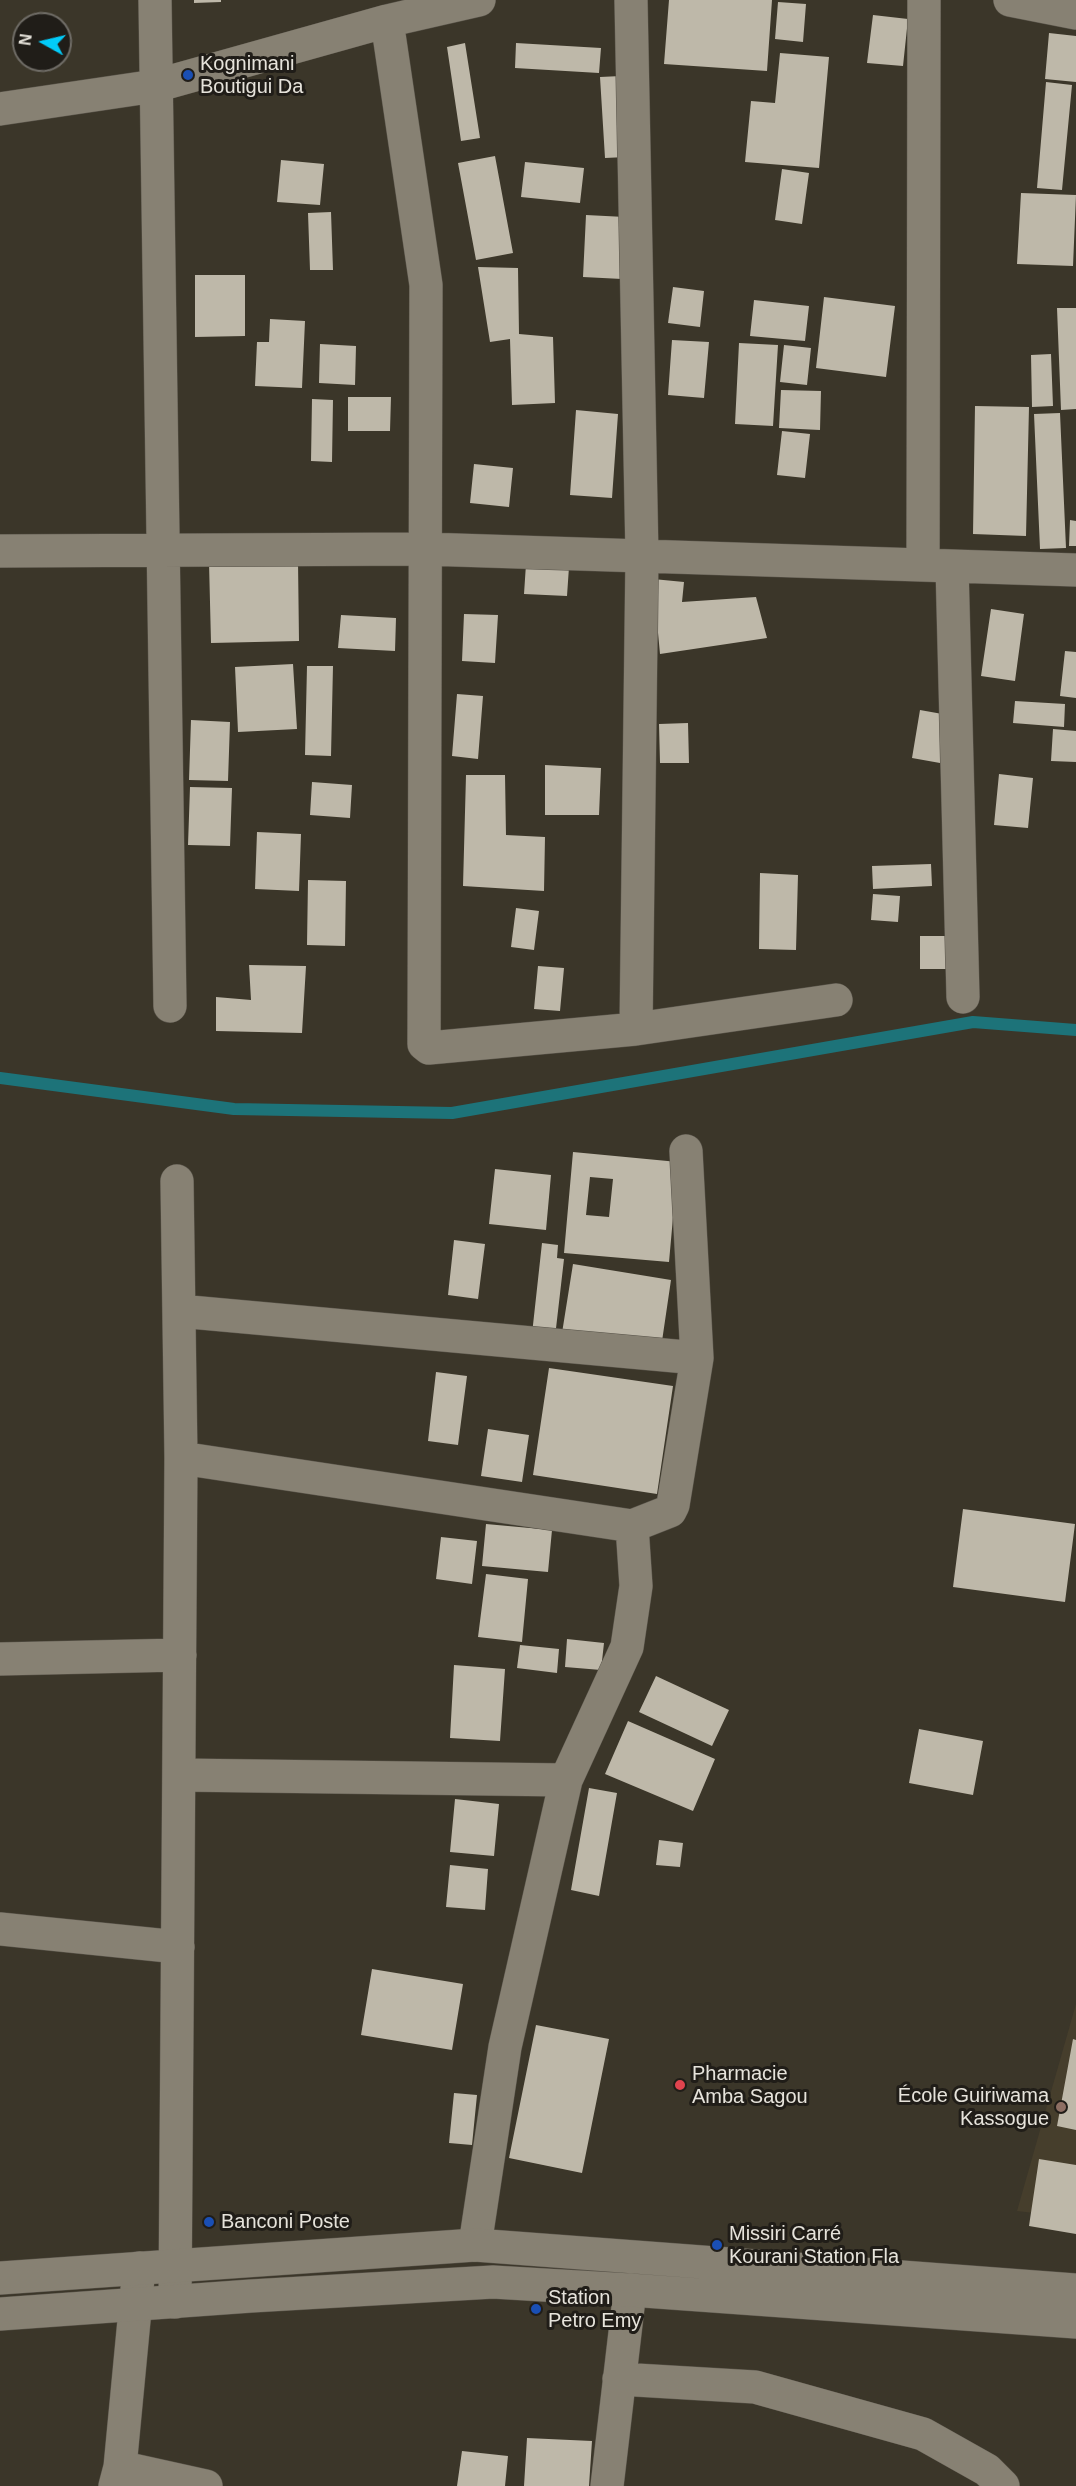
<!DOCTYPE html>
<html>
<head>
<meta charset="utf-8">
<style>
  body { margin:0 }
  #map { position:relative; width:1076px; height:2486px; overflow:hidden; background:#3b3629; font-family:Arial,sans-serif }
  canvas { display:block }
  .north { position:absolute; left:12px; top:12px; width:60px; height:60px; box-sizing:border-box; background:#201d18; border:2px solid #6f6c66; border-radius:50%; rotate:278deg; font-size:16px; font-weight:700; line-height:24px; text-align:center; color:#e6e3db }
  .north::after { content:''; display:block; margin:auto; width:21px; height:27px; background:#02cbf9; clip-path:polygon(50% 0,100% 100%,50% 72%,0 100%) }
</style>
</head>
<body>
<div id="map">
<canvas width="1076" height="2486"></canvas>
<div class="north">N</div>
</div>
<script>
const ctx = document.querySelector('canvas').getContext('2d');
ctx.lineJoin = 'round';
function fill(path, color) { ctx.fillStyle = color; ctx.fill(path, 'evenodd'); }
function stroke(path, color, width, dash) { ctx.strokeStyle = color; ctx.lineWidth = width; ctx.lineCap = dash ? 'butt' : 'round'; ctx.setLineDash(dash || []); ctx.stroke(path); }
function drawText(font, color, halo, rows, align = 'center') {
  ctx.font = font + ' Arial,sans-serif'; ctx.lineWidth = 6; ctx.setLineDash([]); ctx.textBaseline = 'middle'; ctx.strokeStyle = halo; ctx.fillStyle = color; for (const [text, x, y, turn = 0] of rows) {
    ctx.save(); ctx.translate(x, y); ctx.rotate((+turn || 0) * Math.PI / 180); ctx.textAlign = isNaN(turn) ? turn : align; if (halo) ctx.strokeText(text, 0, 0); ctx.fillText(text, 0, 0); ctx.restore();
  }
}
fill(new Path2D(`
  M1076 2004V2218L1017 2211Z`), '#463e2c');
stroke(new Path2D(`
  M0 1078 234 1109 452 1113 973 1022 1076 1030`), '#1d7379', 12);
fill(new Path2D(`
  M194 0H221V2L194 3Z
  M669 0H772L767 71 664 64Z
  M778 2 806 4 803 42 775 39Z
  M873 15 908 19 903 66 867 63Z
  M1049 33 1076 36V82L1045 79Z
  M465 43 480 138 461 141 447 47Z
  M516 43 601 48 599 73 515 68Z
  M780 53 829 57 819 168 745 162 751 101 775 103Z
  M621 76 626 157 605 158 600 77Z
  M1046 82 1072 85 1062 190 1037 188Z
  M495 156 513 253 476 260 458 163Z
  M281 160 324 164 320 205 277 202Z
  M525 162 584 168 580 203 521 197Z
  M782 169 809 173 802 224 775 220Z
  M1021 193 1076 195 1073 266 1017 264Z
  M331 212 333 270H310L308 213Z
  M586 215 625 217 622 279 583 277Z
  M478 267 518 268 519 334 553 337 555 403 512 405 510 339 490 342Z
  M195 275H245V336L195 337Z
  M673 287 704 291 700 327 668 323Z
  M824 297 895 306 886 377 816 368Z
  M754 300 809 306 805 341 750 336Z
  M1057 308H1076V409L1061 410Z
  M270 319 305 321 302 388 255 386 257 342H269Z
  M672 340 709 342 704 398 668 395Z
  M739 343 778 345 773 426 735 424Z
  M320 344 356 346 355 385 319 383Z
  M784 345 811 348 807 385 780 382Z
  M1051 354 1053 406 1032 407 1031 355Z
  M781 390 821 391 820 430 779 428Z
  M348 397H391L390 431H348Z
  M312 399 333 400 332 462 311 461Z
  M975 406 1029 407 1026 536 973 534Z
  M576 410 618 414 612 498 570 495Z
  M1060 413 1066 548 1040 549 1034 414Z
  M782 431 810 434 805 478 777 475Z
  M474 464 513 468 509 507 470 503Z
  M1070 520 1076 521V546H1069Z
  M298 561 299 641 211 643 209 562Z
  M526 564 569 567 567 596 524 594Z
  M653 579 684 582 682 602 756 597 767 638 660 654Z
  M991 609 1024 614 1015 681 981 676Z
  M464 614 498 615 495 663 462 661Z
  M341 615 396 618 395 651 338 648Z
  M1065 651 1076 652V698L1060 696Z
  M293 664 297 729 238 732 235 667Z
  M307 666H333L331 756 305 755Z
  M457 694 483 696 478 759 452 756Z
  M1015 701 1065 704 1064 727 1013 723Z
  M920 710 948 715 940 763 912 758Z
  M191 720 230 722 228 781 189 780Z
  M688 723 689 763H660L659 724Z
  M1053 729 1076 731V762L1051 761Z
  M545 765 601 768 599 815H545Z
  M999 774 1033 778 1028 828 994 825Z
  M466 775H505L506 835 545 837 544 891 463 886Z
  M312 782 352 785 350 818 310 815Z
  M190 787 232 788 230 846 188 845Z
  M257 832 301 834 299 891 255 889Z
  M931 864 932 886 873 889 872 866Z
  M760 873 798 875 796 950 759 949Z
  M308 880 346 881 345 946 307 945Z
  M873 894 900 896 898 922 871 920Z
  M516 908 539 911 534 950 511 947Z
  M920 936H948V969H920Z
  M249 965 306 966 302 1033 216 1031V997L251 1000Z
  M538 966 564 968 560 1011 534 1009Z
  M573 1152 678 1162 669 1262 564 1253ZM590 1177 613 1179 609 1217 586 1215Z
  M495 1169 551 1175 546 1230 489 1224Z
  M454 1240 485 1244 478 1299 448 1295Z
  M542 1243 558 1245 557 1258 564 1259 555 1337 532 1334Z
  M573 1264 671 1280 661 1348 562 1333Z
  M549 1368 673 1386 657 1494 533 1475Z
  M436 1372 467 1376 458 1445 428 1441Z
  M488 1429 529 1435 522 1482 481 1476Z
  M963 1509 1075 1524 1065 1602 953 1587Z
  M486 1524 552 1530 548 1572 482 1566Z
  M441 1537 477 1541 472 1584 436 1579Z
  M486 1574 528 1579 522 1642 478 1637Z
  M567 1639 604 1643 601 1670 565 1667Z
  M520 1645 559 1649 557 1673 517 1668Z
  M454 1665 505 1669 500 1741 450 1738Z
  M656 1676 729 1710 712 1746 639 1712Z
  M628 1721 715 1759 693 1811 605 1774Z
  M919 1729 983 1741 973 1795 909 1783Z
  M589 1788 617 1793 599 1896 571 1890Z
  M455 1799 499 1804 494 1856 450 1852Z
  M659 1840 683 1843 680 1867 656 1865Z
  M450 1865 488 1869 485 1910 446 1907Z
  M372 1969 463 1984 452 2050 361 2035Z
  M536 2025 609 2039 582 2173 509 2158Z
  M1073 2039 1076 2040V2130L1057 2126Z
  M454 2093 477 2095 472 2145 449 2143Z
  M1039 2159 1076 2165V2234L1029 2226Z
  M527 2438 592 2441 589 2486H524Z
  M462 2451 508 2456 505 2486H457Z`), '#beb8a9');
const minor = new Path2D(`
  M155 0 170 1006
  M631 0 642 555 636 1029
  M1010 0 1076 13
  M387 21 426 285 424 1044 429 1048 636 1029 836 1000
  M0 109 155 86 387 21 479 0
  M0 551 425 549 1076 570
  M923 565 924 0
  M952 566 963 997
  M179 1311 697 1358
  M181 1458 632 1526 670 1511 673 1505 697 1358 686 1151
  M0 1659 180 1655
  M179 1775 566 1780
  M0 1929 178 1947
  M475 2245 505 2047 566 1780 627 1647 636 1586 632 1526
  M175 2302 181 1458 177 1181
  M619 2379 755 2387 923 2434 987 2470 1003 2486
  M120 2467 206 2486
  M115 2486 120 2467 139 2268
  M607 2486 630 2290`);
const secondary = new Path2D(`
  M0 2278 475 2245 1076 2290
  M0 2314 251 2296 493 2282 630 2290 1076 2322`);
stroke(minor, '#59544a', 34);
stroke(secondary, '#59544a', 34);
stroke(minor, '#878173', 33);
stroke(secondary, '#878173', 33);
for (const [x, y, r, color] of [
  [188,75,6,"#1a4fb4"],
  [680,2085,6,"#e0444e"],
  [1061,2107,6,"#8d6e63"],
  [209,2222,6,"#1a4fb4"],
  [717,2245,6,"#1a4fb4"],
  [536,2309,6,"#1a4fb4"]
]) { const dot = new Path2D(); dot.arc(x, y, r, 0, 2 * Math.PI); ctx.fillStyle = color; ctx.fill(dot); stroke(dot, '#201d18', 2); }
drawText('20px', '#e6e3db', '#201d18', [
  ["Kognimani",200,64],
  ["Boutigui Da",200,87],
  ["Pharmacie",692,2074],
  ["Amba Sagou",692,2097],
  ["École Guiriwama",1049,2096,"right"],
  ["Kassogue",1049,2119,"right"],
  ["Banconi Poste",221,2222],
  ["Missiri Carré",729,2234],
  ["Kourani Station Fla",729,2257],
  ["Station",548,2298],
  ["Petro Emy",548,2321]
], 'left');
</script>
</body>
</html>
